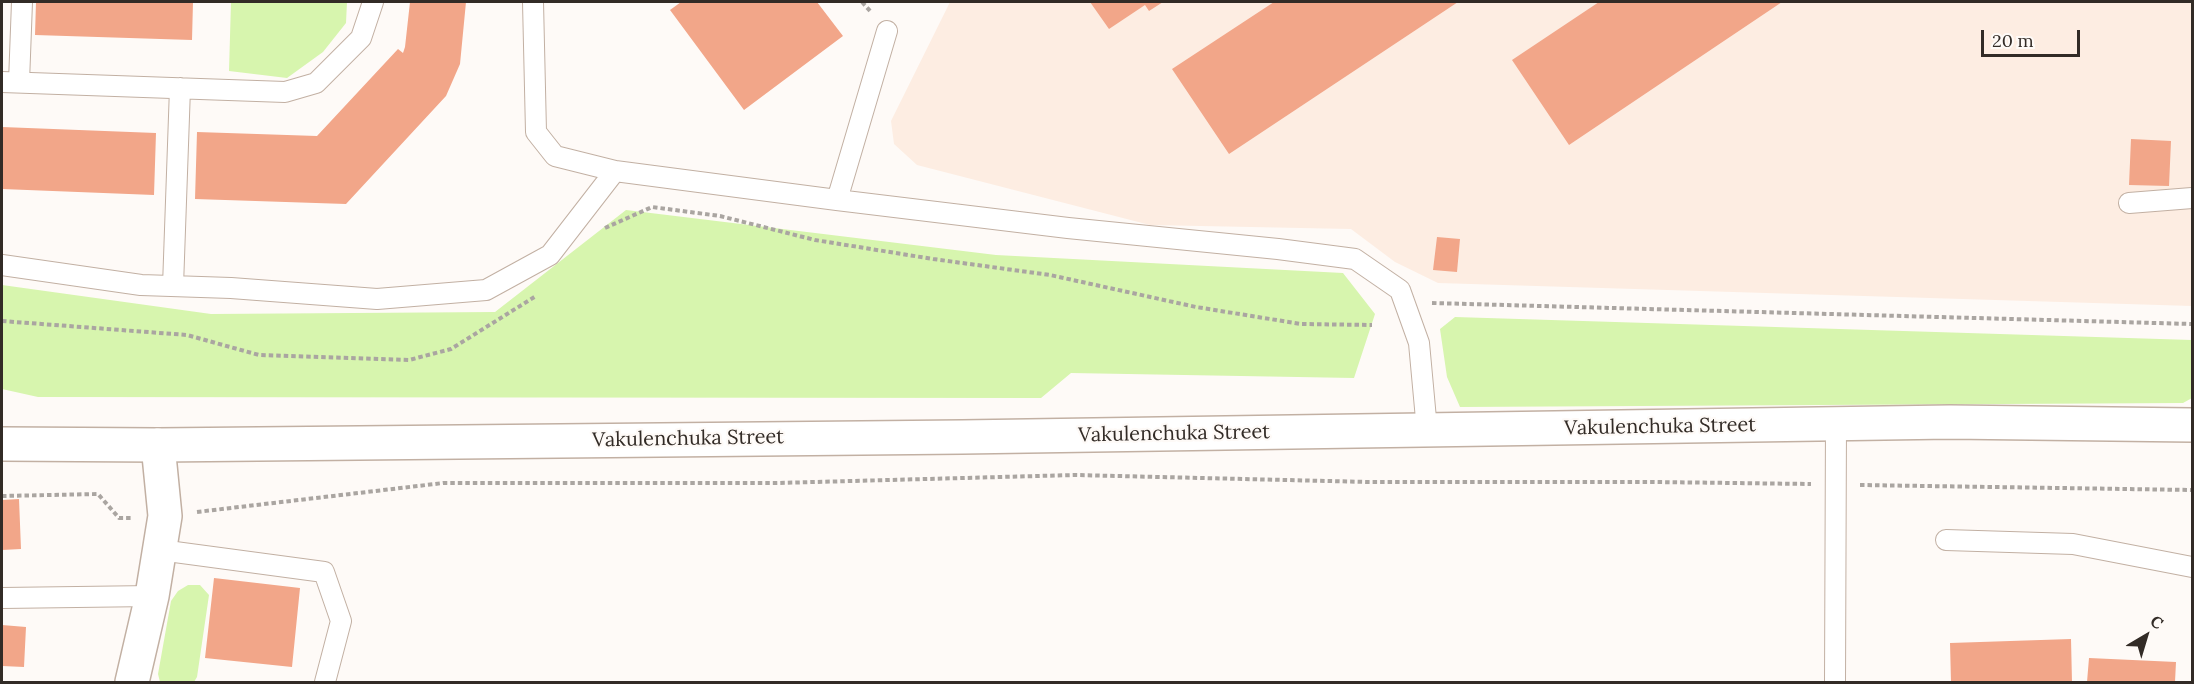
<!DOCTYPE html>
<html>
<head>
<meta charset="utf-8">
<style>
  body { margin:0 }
  #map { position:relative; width:2194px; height:684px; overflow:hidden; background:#fefaf7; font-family:Lora,serif }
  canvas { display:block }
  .frame { position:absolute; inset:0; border:3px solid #322b26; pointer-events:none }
  .north { position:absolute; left:2116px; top:606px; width:60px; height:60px; -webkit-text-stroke:4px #fefaf7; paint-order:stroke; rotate:38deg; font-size:16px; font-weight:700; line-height:24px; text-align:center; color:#322b26 }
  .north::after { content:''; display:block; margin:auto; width:21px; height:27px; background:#322b26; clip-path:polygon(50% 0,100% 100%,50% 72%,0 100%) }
  .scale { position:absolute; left:1981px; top:30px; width:99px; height:27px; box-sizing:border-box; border:3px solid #322b26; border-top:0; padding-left:8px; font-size:18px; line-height:21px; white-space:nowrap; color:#322b26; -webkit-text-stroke:4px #fefaf7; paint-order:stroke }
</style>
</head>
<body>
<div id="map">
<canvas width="2194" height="684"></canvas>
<div class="frame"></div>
<div class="north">С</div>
<div class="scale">20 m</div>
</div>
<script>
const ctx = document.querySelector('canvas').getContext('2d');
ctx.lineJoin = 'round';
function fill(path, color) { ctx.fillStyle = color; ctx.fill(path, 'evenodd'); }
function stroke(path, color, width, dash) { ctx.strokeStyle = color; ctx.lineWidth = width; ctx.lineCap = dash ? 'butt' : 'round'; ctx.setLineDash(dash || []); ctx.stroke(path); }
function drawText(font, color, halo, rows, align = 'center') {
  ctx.font = font + ' Lora,serif'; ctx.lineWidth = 4.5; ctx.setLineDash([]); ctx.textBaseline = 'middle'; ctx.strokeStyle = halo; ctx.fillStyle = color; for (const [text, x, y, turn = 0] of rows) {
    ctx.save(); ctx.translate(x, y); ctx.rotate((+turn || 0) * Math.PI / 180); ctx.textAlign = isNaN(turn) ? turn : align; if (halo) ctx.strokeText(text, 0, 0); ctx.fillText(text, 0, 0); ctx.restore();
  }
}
fill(new Path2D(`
  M950 2H2192V306L1438 283 1395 262 1351 229 1150 225 917 165 894 144 891 121Z`), '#fdede2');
fill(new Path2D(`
  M231 2H347L346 23 323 52 287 78 229 71Z
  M626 210 996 255 1343 273 1375 314 1354 378 1071 373 1041 398 38 397 2 389V285L211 314 495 312Z
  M1455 317 2192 340V398L2183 403 1460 407 1447 377 1440 329Z
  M188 585H200L209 595 197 677 194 682H160L158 674 171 601 178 591Z`), '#d7f5ae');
fill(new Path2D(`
  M36 2H193L192 40 35 35Z
  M410 2H466L460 64 446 96 346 204 195 199 197 132 317 136 398 49 403 53 405 47Z
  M681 2H817L843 36 744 110 670 10Z
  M1090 2H1163L1149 11 1145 5 1109 29Z
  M1274 2H1458L1229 154 1172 69Z
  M1599 2H1782L1569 145 1512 60Z
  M2 127 156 133 154 195 2 189Z
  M2131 139 2171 141 2169 186 2129 185Z
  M1437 237 1460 239 1457 272 1433 270Z
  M19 499 21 549 2 550V500Z
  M214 578 300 588 292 667 205 658Z
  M2 625 26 627 24 667 2 666Z
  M2071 639 2072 682H1951L1950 643Z
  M2089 658 2176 662 2175 682H2087Z`), '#f2a689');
const lane = new Path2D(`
  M533 2 536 132 555 156 615 171 837 200 1068 228 1278 249 1355 259 1400 290 1419 343 1427 430
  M2 82 285 92 316 83 361 38 373 2
  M19 82 22 2
  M837 200 887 31
  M2129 203 2192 198
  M2 265 141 285 231 288 377 299 486 290 550 255 615 171
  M173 286 180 88
  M1946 540 2073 544 2192 567
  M160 550 324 572 341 621 325 682
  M2 598 152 596
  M1835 682 1836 424`);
const street = new Path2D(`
  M132 682 152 596 165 516 158 445`);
const primary = new Path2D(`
  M2 444 158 445 962 437 1950 422 2192 425`);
stroke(lane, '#c2b0a3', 22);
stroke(street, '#c2b0a3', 36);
stroke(primary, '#c2b0a3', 36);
stroke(new Path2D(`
  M862 2 871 12
  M605 228 652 207 720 216 815 240 933 259 1050 275 1196 307 1301 324 1372 325
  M1432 303 2192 324
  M2 321 187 335 259 355 409 360 451 349 536 296
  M1860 485 2192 490
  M2 496 98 494 119 518H133
  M197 512 443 483H777L1075 475 1369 482H1654L1811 484`), '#aaa5a1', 4, [4.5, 3]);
stroke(lane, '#fff', 20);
stroke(street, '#fff', 33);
stroke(primary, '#fff', 33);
drawText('20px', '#322b26', '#fefaf7', [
  ["Vakulenchuka Street",1660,427,-1],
  ["Vakulenchuka Street",1174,434,-1],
  ["Vakulenchuka Street",688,439,-1]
]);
</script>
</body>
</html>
